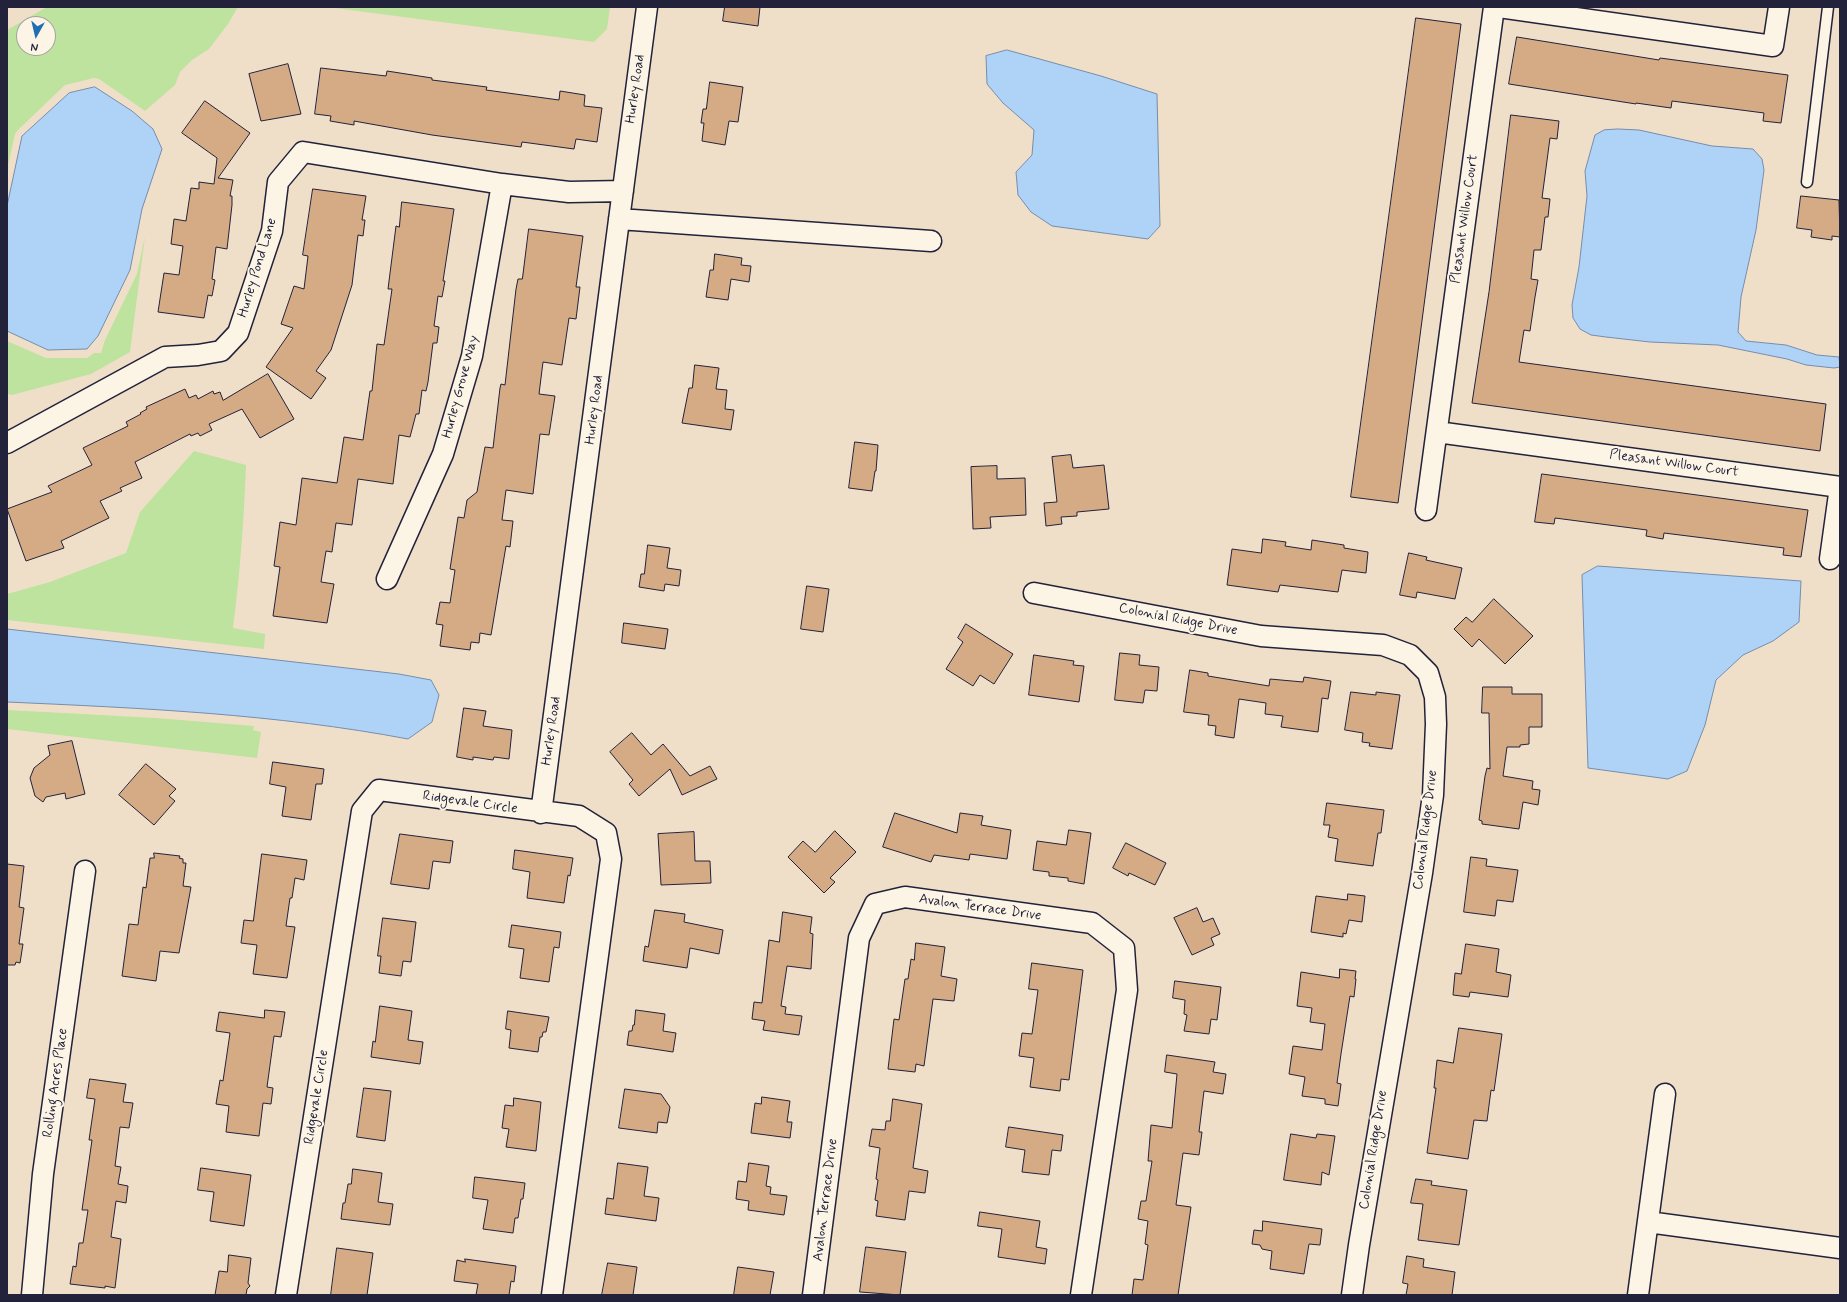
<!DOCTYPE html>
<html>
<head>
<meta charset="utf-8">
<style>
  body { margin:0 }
  #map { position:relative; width:1847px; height:1302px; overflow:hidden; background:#f0dfc8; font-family:Mynerve,sans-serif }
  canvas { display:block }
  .frame { position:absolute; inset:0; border:8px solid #22223b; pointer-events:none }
  .north { position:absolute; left:16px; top:16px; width:40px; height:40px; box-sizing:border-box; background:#fcf5e5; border:1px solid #a5a1a1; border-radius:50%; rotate:188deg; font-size:11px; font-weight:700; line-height:16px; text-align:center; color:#22223b }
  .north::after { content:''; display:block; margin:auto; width:14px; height:18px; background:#1f6fb2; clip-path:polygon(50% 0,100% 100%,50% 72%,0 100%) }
</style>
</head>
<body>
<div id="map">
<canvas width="1847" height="1302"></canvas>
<div class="frame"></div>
<div class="north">N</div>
</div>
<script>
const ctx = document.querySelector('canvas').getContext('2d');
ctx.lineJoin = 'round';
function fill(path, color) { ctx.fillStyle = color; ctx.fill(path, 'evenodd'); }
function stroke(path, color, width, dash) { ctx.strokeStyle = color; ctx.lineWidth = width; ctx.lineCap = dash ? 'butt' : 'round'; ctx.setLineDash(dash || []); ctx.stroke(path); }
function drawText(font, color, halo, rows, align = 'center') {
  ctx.font = font + ' Mynerve,sans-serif'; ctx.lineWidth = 4; ctx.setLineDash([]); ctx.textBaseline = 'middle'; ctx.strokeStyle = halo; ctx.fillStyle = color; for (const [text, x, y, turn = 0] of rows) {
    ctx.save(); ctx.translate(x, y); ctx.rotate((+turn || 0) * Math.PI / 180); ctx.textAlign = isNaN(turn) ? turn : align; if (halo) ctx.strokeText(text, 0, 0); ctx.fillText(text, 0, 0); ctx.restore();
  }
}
fill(new Path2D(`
  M47 7H238L228 24 209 49 192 60 180 72 175 85 145 111 99 79 94 78 65 85 18 130 15 134 7 170V30ZM24 24H48V48H24Z
  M327 7H610L607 29 594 42Z
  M145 236 130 352 91 374 12 395 7 394V341L46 358H87L94 353H101L105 340 137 274Z
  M194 451 246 465C244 520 240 574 233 628L265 634 264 649 7 620V594L50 582 126 553 140 512Z
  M7 710 156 718 254 726 253 730 261 732 257 758 7 729Z`), '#bde39e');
const water = new Path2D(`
  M1007 50 1101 76 1157 94 1160 226 1148 239 1052 226 1031 212 1018 195 1016 172 1032 155 1034 130 1003 103 987 84 986 56Z
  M95 87 132 111 153 129 162 149 142 209 130 270 98 336 87 349 48 350 7 331V206L22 136 69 93Z
  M1618 129 1639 130 1712 146 1753 149 1762 159 1764 170 1756 230 1741 297 1738 332 1746 341 1786 345 1817 355 1839 357 1840 367 1834 368 1806 365 1787 359 1718 345 1650 342 1606 337 1591 335 1580 329 1573 318 1572 305 1579 267 1587 196 1585 171 1595 135 1604 130Z
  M1598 566 1801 581 1799 622 1773 641 1743 655 1716 680 1705 725 1687 771 1668 779 1588 768 1582 575Z
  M7 629 399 674 431 680 439 695 432 722 408 739C276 714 141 708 7 702Z`);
fill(water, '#aed3f7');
stroke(water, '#768cac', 1);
const building = new Path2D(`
  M725 7H760L758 26 723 21Z
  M1416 18 1461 24 1398 503 1351 497Z
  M1517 37 1659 60 1660 58 1788 75 1781 123 1763 121 1764 113 1672 101 1671 108 1636 103V104L1509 84Z
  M288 64 301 114 261 121 249 74Z
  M321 68 386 76 387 71 432 78V80L487 87 486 90 559 100 560 91 585 95 584 106 602 108 597 142 576 139 574 149 522 142 521 147 432 135 354 121V125L330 121 331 116 315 114Z
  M710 82 743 87 738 122 729 121 725 145 702 141 704 123H701L703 109H706Z
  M205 101 250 133 218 178 233 180 230 196H232V205L227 249 216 247 212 279 215 280 212 296 208 295 204 318 158 312 164 273 179 275 183 246 171 244 174 219 186 221 191 188 199 189V182L214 184 217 158 182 133Z
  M1511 115 1559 121 1557 139 1550 138 1542 198 1550 199 1548 217H1545L1541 250H1534L1531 279 1538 280 1535 297 1530 331 1524 330 1519 362 1826 404 1820 451 1472 403 1489 292Z
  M313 189 366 196 362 220H365L363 236 358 235 352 285 331 350 316 371 326 378 311 399 266 367 293 328 281 324 294 286 304 289 308 256 303 255Z
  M1801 196 1839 200 1840 237 1832 236V240L1811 237 1812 230 1797 228Z
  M402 202 454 209 443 281H445L442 297 438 296 434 326 439 327 437 343H433L428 382 426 391 422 390 419 414H416L410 437 399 435 393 484 358 479 352 525 336 523 332 552 326 551 321 582 334 584 327 623 273 616 280 567 274 566 280 522 296 525 302 478 337 483 344 437 363 440 370 391H372L377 344 384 345 392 289H388L396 226 399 227Z
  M529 229 583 236 576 287H580L576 319 569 318 562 365 543 362 539 394 555 396 549 435 540 434 533 494 506 490 502 520 513 521 510 547 506 546 491 635 480 633 479 643 471 642 470 650 440 646 443 625 436 624 440 602 450 603 455 570 450 569 458 517 464 518 467 500 477 492 485 447 493 448 500 388 501 384 505 385 516 289 518 279H522Z
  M715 254 742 258 741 265 751 266 749 282 731 279 728 300 706 297 710 270H713Z
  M695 365 719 368 716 389 727 390 725 409 734 410 731 430 682 423 689 388H692Z
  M268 374 294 419 260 438 242 409 209 424 212 430 200 436 198 433 191 436 190 434 135 462 142 478 120 488 122 491 100 501 109 518 61 541 64 548 26 561 7 509 52 492 48 486 92 465 83 448 128 426 126 422 141 414 140 413 147 409 146 407 185 389 189 398 196 395 198 399 213 391 214 394 220 392 223 400Z
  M855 442 878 445 876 471H875L872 491 849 488Z
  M1071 455 1073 468 1104 465 1109 509 1077 512V516L1061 517 1062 524 1046 526 1044 503 1057 502 1052 457Z
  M997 466V479L1025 478 1026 515 990 517 991 528 973 529 971 467Z
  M1542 474 1808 510 1801 557 1783 555 1784 548 1664 533 1663 539 1646 536 1647 530 1555 518 1554 524 1535 522Z
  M1263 539 1286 542 1285 546 1311 550 1312 540 1344 545V548L1368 552 1366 573 1342 570 1338 592 1280 585 1278 592 1227 585 1232 549 1261 553Z
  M648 545 670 548 667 568 681 570 679 586 665 584 664 591 639 587 641 574H644Z
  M1409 553 1427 557 1426 560 1462 568 1455 599 1417 592 1416 598 1400 595Z
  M807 586 829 589 823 632 801 629Z
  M1494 599 1533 636 1505 664 1479 639 1472 647 1454 629 1466 617 1472 622Z
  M624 623 668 629 665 649 622 643Z
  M966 624 1013 654 994 684 980 675 973 686 946 669 963 642 958 638Z
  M1120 653 1140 655 1139 665 1159 667 1157 691 1145 690 1143 703 1115 700Z
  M1034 655 1074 661 1073 665 1084 666 1079 702 1029 695Z
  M1190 670 1208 673V676L1269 686 1270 679 1303 682 1304 677 1331 681 1328 699 1322 698 1318 732 1281 727 1283 716 1265 714 1266 703 1239 699 1234 738 1215 735 1216 726 1208 725 1209 715 1184 712Z
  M1483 687H1512V694H1542V727H1529V744L1520 745V747H1507L1503 776 1533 781 1532 789 1540 790 1538 805 1523 802 1519 829 1482 824V821L1479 820 1485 776 1487 768 1490 769 1489 713H1482Z
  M1351 692 1376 695V692L1400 695 1392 749 1369 746 1370 743 1362 742 1363 733 1345 730Z
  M464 708 486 711 483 726 512 730 509 759 494 757 493 760 473 757V760L457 757Z
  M632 733 651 755 663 744 690 776 710 766 717 779 682 795 670 769 639 796 629 784 633 780 610 752Z
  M72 741 85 794 66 799 65 793 46 797 43 802 35 796 30 778 34 768 50 755 48 746Z
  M273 762 324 769 322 784H316L311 820 282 816 286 787 270 784Z
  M146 764 176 789 169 796 175 801 154 825 119 795Z
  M1327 803 1384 810 1381 833H1378L1373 866 1335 861 1338 839 1328 837 1330 825H1324Z
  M895 813 957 833 960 813 983 816 981 825 1011 830 1007 859 970 854 969 860 934 855 931 862 883 847Z
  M1069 830 1091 833 1084 884 1068 881V878L1049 876V872L1033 870 1037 841 1066 845Z
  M835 831 856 852 830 878 835 882 824 893 788 857 803 841 815 852Z
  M694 832 695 861H710L711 883 661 885 658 834Z
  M400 834 453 841 450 863 433 861 429 889 391 884Z
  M1126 843 1166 863 1155 885 1129 873 1128 876 1113 868Z
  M515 850 573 858 570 876 568 875 564 903 527 898 530 872 513 869Z
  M154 853 180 856 179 858 183 859V863H186L183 886 191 887 179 953 160 951 156 981 122 976 129 924 138 925 143 887 146 888 150 858H154Z
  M262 854 307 860 304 880 295 878 292 898H290L286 926 295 927 287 978 253 974 257 945 241 943 244 920 253 921Z
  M1471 857 1487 859 1486 866 1518 870 1513 902 1497 900 1495 916 1464 912Z
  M7 864 24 866 19 907 24 908 19 944H23L20 963 16 962 15 965H7Z
  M1348 894 1365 896 1362 922 1349 920 1346 934 1343 933V937L1311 932 1316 896 1347 900Z
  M1197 908 1203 922 1213 918 1220 934 1211 938 1214 945 1192 955 1174 918Z
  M655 910 685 914 684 922 723 930 719 954 690 948 687 968 643 961 645 946 648 947Z
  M783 912 812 917 810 933 813 934 811 969 787 966 781 1006 786 1007 785 1014 802 1016 799 1035 763 1030 765 1021 752 1019 754 1002 762 1003 769 940 779 942Z
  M383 918 416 922 411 962 403 961 401 976 379 973 381 956H378Z
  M512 925 561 932 559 948 554 947 549 982 520 978 524 949 509 947Z
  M916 943 945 947 941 976 957 979 954 1001 933 999 924 1066 916 1064 915 1072 888 1069 894 1019 899 1020 905 979H908L911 959 914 960Z
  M1466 944 1499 949 1496 972 1511 975 1508 997 1470 992 1469 997 1453 995 1455 973 1461 974Z
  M1032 963 1083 970 1069 1080 1061 1079 1060 1091 1030 1087 1034 1058 1019 1056 1022 1033 1032 1034 1038 990 1029 989Z
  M1340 969 1356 971 1355 979H1356L1354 997 1350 996 1341 1054 1337 1083 1341 1084 1338 1106 1325 1104V1099L1302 1096 1305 1077 1289 1074 1293 1046 1322 1050 1325 1024 1310 1022 1312 1008 1297 1006 1301 972 1339 978Z
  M1175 981 1221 987 1217 1020 1211 1019 1209 1034 1184 1031 1187 1015 1184 1014 1185 1000 1173 998Z
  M380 1006 412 1011 408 1040 423 1042 420 1064 371 1057 373 1041 375 1042Z
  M265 1010 285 1012 281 1037 274 1036 267 1087 273 1088 271 1104 263 1103 259 1136 226 1132 229 1106 216 1104 220 1080 223 1081 230 1033 216 1031 219 1012 264 1018Z
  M636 1010 665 1014 663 1031 676 1033 673 1052 627 1045 629 1031H632L633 1025H634Z
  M508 1011 549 1017 546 1032H543L542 1037H540L538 1052 509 1048 511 1030 506 1029Z
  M1459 1028 1502 1034 1494 1091 1491 1090 1487 1121 1474 1120 1468 1159 1427 1153 1436 1088H1434L1437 1060 1453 1063Z
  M1167 1055 1215 1062 1213 1072 1226 1074 1223 1094 1204 1091 1199 1132H1202L1199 1155 1183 1153 1176 1205 1191 1207 1178 1295H1132L1134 1279 1143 1280 1148 1245 1145 1244 1148 1221 1138 1219 1141 1201H1146L1152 1161H1148L1151 1125 1172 1128 1177 1074 1165 1072Z
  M90 1079 126 1084 123 1102 133 1103 129 1128 120 1127 115 1166 121 1167 118 1184 128 1186 126 1203 116 1201 111 1237 121 1239 115 1288 105 1286V1288L70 1284 73 1266 76 1267 79 1243H83L88 1210H82L92 1140H89L95 1099 87 1098Z
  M364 1088 391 1091 385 1141 357 1137Z
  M625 1089 661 1094 670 1107 667 1123 658 1122 657 1133 619 1128Z
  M762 1097 790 1101 787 1122H792L790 1138 751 1133 755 1103 761 1104Z
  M514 1098 541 1102 536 1151 506 1147 509 1129 502 1128 505 1105 513 1106Z
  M893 1099 922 1104 913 1168 928 1171 925 1193 909 1191 905 1220 876 1216 878 1201 875 1200 878 1180 876 1179 880 1148 869 1146 872 1129 885 1130 886 1121H890Z
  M1009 1127 1063 1135 1061 1151 1052 1150 1049 1175 1022 1172 1025 1150 1006 1147Z
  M1291 1134 1316 1138 1317 1134 1335 1136 1329 1175 1322 1172 1321 1185 1284 1180Z
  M618 1163 648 1167 644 1196 659 1198 656 1221 605 1214 607 1198 613 1199Z
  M749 1163 769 1166 766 1186 771 1187 770 1194 787 1196 784 1215 748 1210 749 1201 736 1199 738 1181 746 1182Z
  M201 1168 251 1175 244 1226 210 1221 214 1192 198 1190Z
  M353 1169 382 1173 378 1202 393 1204 390 1225 341 1219 343 1203H345L348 1184H351Z
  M475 1177 525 1183 523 1199H521L518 1218H515L513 1233 483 1229 488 1200 473 1198Z
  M1416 1179 1432 1181 1431 1185 1467 1190 1459 1245 1418 1240 1423 1204 1411 1203Z
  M980 1212 1040 1221 1036 1247 1047 1249 1045 1264 998 1257 1002 1229 978 1226Z
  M1263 1221 1322 1229 1320 1245 1309 1244 1304 1274 1270 1269 1272 1251 1262 1249 1260 1245 1252 1244 1254 1230 1262 1231Z
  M866 1247 906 1252 900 1295 860 1292Z
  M337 1248 373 1253 367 1295H331Z
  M229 1255 251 1258 248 1283 250 1286 247 1289 246 1295H215L219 1271 227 1272Z
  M1407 1256 1424 1259 1423 1267 1455 1272 1452 1295H1406L1408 1284 1403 1283Z
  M465 1259 516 1266 514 1282 511 1281 509 1295H476L478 1284 454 1281 457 1260 465 1262Z
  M608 1263 637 1267 633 1295H602Z
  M738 1267 774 1272 770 1295H734Z`);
fill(building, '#d4ab85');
stroke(building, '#22223b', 1);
const service = new Path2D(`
  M1807 182 1828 7`);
const minor = new Path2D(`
  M1499 7 1773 46 1779 7
  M619 219 931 241
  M1437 432 1840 487
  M7 443 165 357 198 355 221 351 238 333 272 231 278 182 303 152 502 184 569 192 623 191
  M1426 510 1494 7
  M1830 559 1840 487
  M387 579 443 454 472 356 502 184
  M1034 593 1261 636 1383 645 1410 655 1428 673 1435 697 1436 724 1433 795 1422 873 1359 1245 1352 1295
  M541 813 647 7
  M1648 1222 1840 1248
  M32 1295 43 1174 85 871
  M286 1295 362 811 379 790 579 816 606 833 611 859 552 1295
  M813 1295 859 938 875 904 905 897 1092 923 1124 948 1127 990 1081 1295
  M1638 1295 1665 1094`);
stroke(service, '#22223b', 13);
stroke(minor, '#22223b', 23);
stroke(service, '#fcf5e5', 10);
stroke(minor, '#fcf5e5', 20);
drawText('14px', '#22223b', '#fcf5e5', [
  ["Hurley Road",636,89,-82],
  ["Pleasant Willow Court",1465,219,-82],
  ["Hurley Pond Lane",258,268,-73],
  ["Hurley Grove Way",461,387,-75],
  ["Hurley Road",595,410,-83],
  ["Pleasant Willow Court",1674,464,8],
  ["Colonial Ridge Drive",1178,620,11],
  ["Hurley Road",552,731,-82],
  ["Ridgevale Circle",470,803,8],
  ["Colonial Ridge Drive",1426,830,-83],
  ["Avalon Terrace Drive",980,908,8],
  ["Rolling Acres Place",56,1083,-82],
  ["Ridgevale Circle",317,1097,-81],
  ["Colonial Ridge Drive",1374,1150,-81],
  ["Avalon Terrace Drive",826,1200,-83]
]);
</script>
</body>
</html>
